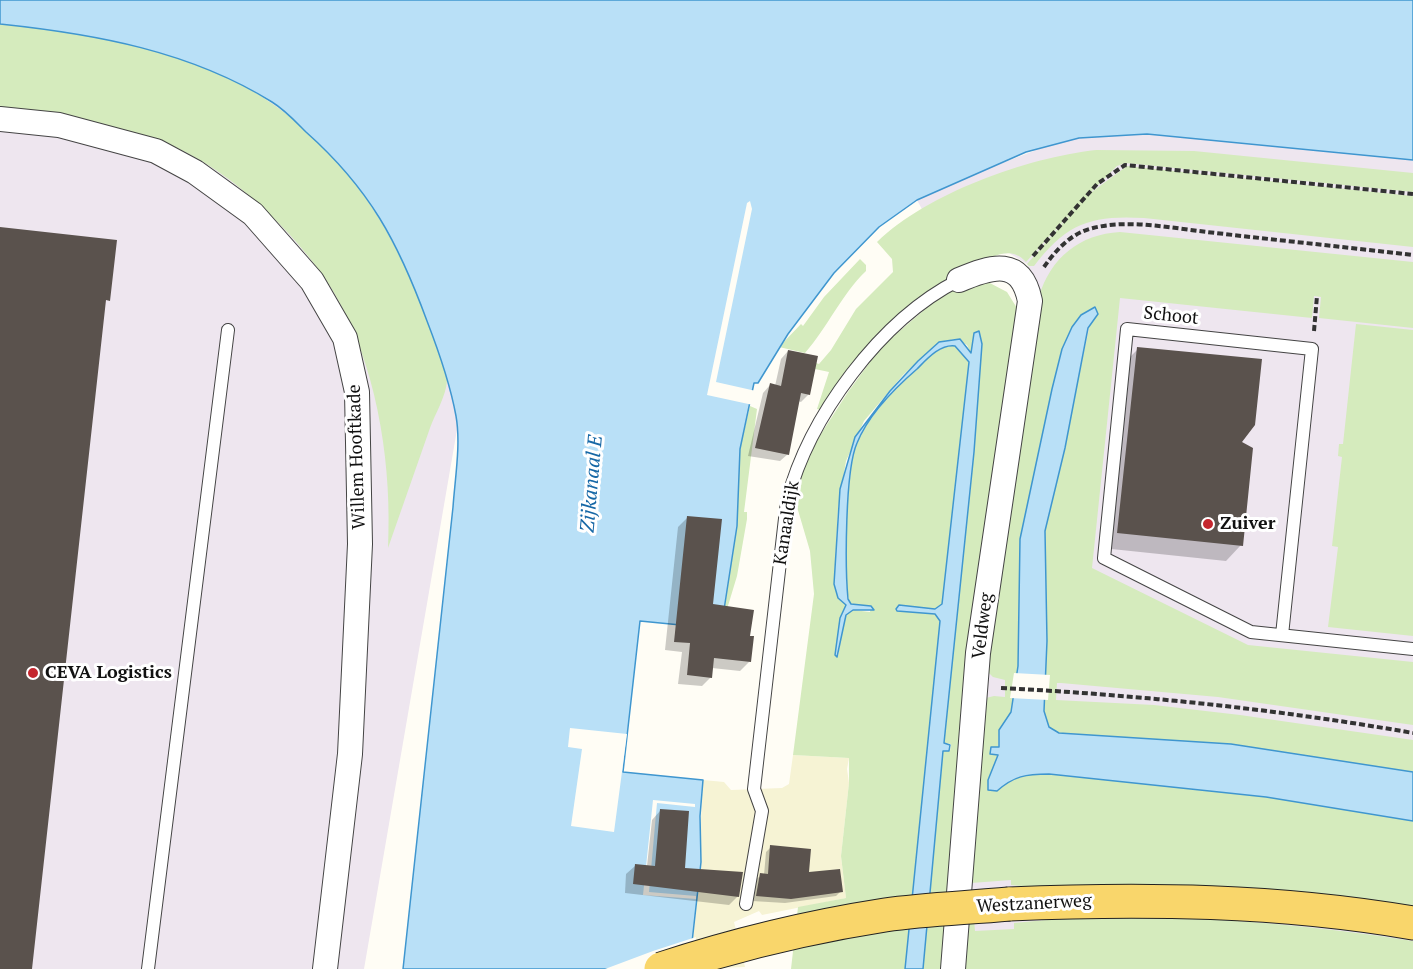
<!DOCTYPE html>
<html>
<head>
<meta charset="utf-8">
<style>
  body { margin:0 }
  canvas { display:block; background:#fffdf5 }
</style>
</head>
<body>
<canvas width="1413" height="969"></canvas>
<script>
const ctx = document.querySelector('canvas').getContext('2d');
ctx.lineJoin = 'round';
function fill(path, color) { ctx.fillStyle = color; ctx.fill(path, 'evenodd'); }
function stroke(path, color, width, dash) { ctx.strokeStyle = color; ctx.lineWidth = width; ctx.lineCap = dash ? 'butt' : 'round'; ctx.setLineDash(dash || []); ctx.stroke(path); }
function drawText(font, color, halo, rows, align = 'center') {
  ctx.font = font + ' "PT Serif",serif'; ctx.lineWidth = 6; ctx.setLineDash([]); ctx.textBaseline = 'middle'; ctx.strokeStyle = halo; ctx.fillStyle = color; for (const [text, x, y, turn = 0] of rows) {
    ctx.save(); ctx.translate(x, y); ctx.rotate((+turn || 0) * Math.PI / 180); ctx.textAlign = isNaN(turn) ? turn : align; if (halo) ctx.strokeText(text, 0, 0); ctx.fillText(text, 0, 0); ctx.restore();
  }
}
fill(new Path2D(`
  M0 72 509 128 364 969H0Z
  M1147 134 1413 160V969H961L988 636 1039 292 1027 264 1009 253 999 254 957 274 917 200 968 176 1047 146 1079 138Z`), '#eee6ef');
fill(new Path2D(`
  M793 755 849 758 847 769 849 783 841 856 846 898 762 915 759 911 734 922 745 967 689 969 696 914 703 780 724 782 731 790 782 788 789 784Z`), '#f6f3d4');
fill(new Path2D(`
  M0 24C57 30 115 37 170 54 286 90 366 173 412 283 420 301 448 364 447 381 446 396 435 414 430 428 416 468 402 508 388 548 392 470 379 379 343 309 324 271 292 235 261 206 229 177 192 150 149 138 135 134 118 134 104 132 69 127 35 122 0 117Z
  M1096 150 1194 151 1413 173V192L1125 163 1117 166 1089 194 1127 166 1413 196V247L1144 218C1091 215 1067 223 1034 266H1029L1027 264 1082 201 1026 262C1010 245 993 257 976 265 909 296 860 349 821 410L817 409 829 372 815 369 816 363 819 364 831 350 856 309 893 272 892 259 877 242C928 193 1026 158 1096 150Z
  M1120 232 1413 262V328L1319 318 1321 297 1314 296 1312 318 1120 298 1092 568 1248 645 1413 662V725L1218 697 1061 683H1057L1056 700 1154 705 1240 715 1413 740V772L1231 744 1059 733 1049 727 1044 711 1047 641 1045 531 1091 320 1081 315 1062 349 1020 539 1018 670 1011 712 999 730 998 754 988 780V789L1023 774H1049L1266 797 1413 821V908L1163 886H1020L1011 885V880L971 883 975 931 1014 929V923C1144 910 1282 921 1413 941V969H961L982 699 994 696 1005 697V680L993 677 987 671 1039 297C1050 258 1080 234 1120 232Z
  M860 259 866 265V271C841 295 828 327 805 353L779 347 801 324 803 326 824 297Z
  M984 280 1007 292 1020 313 946 969H923L943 751H950L951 744 944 743 974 452 982 344 971 354 967 345 956 339 939 342 903 375 864 421 846 461 838 509 834 584 846 605 840 618 835 655 838 656 845 615 853 610 870 612 871 606 851 604C841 588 848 464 856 444 866 420 929 342 955 346L969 361 942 604 935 609 899 605 897 611 935 614 940 621 905 969H791L798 907 846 898 841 856 849 783V758L793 755 814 594 810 551 795 500 803 471 817 440 848 392 881 347 937 299 952 291Z
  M1356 324 1413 330V636L1328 627 1338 547 1332 546 1342 457 1338 456 1339 444H1343Z
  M750 406 757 409 744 512H747V519L737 576 721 629 737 526 740 449Z`), '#d5ebbd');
const water = new Path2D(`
  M0 0H1413V160L1147 134 1079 138 1026 152 917 200 879 227 834 273 788 334 758 383H754L740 449 737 526 721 629 640 621 623 772 703 780 700 816 701 862 689 969H403L453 507C455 478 461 444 456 416 450 383 439 352 427 321 398 242 370 189 306 132 296 122 285 110 272 102 190 51 95 34 0 24Z
  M1095 307 1098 314 1088 328 1065 448 1045 531 1047 641 1044 711 1049 727 1059 733 1231 744 1413 772V821L1266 797 1049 774C1026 774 1014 776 997 791L988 790V780L998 755 990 754 991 747H999V730L1011 712 1018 666 1020 539 1052 389 1062 349 1072 327 1081 315Z
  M979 331 982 344 974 452 944 743 950 745 949 751H943L923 969H905L940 621 935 614 897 611 896 609 899 605 935 609 942 604 969 362 955 346C940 344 927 359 917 369 895 388 868 416 857 443 845 470 845 567 848 599L851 604 871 606 874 610H853L846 615 837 657 835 655 840 618 846 605 838 598 834 584 840 489 855 437 890 391 918 361 939 342 960 339 971 353 974 333Z`);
fill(water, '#b9e0f7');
stroke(water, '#3f96cf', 1.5);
fill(new Path2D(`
  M750 201 752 209 716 382 756 391 753 405 707 395 747 203Z
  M1014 673 1050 675 1048 700 1010 698Z
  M570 728 627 734 614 832 571 826 582 749 568 747Z
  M653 800 695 804V807L657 803 649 892 696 896V899L643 895Z
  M696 937 692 969H605L653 951Z`), '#fffdf5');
fill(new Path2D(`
  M1138 349 1240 442 1241 545 1226 561 1102 548 1123 364Z
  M788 351 809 394 801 402 798 401 788 454 780 461 748 456 763 393 770 385 775 386 781 359Z
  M688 517 711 606 749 637 750 661 740 671 712 668 711 677 702 686 678 684 682 652 665 650 678 527Z
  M660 811 683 869 738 896 729 905 625 893 626 874 635 866H647L652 820Z
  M771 847 807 874 841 891 836 896 785 903 752 901 755 879 764 875 766 852Z`), '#0003');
fill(new Path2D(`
  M0 227 117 240 110 301 106 300 32 969H0Z
  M1137 347 1262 359 1255 425 1242 442 1253 448 1243 546 1117 533Z
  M788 350 818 356 810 395 801 393 789 455 755 448 770 383 781 386Z
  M687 516 722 519 713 604 754 610 750 636H754L751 662 714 658 712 678 687 675 690 643 674 642Z
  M660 809 689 811 685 868 743 872 739 897 633 884 635 864 655 866Z
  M770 845 811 849 809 872 840 869 843 892 791 899 756 896 760 873 768 874Z`), '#5a524d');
const service = new Path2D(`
  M1282 635 1312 349 1127 329 1104 558 1251 632 1413 649
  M746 904 762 811 754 789 787 501C809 417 880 320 959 280
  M148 969 228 330`);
const minor = new Path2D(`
  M0 119 59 125 156 151 195 172 253 214 312 281 345 338 357 392 360 544 350 754 325 969
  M953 969 978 653 1030 301C1021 257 992 266 959 280`);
const primary = new Path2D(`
  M1009 904C1144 898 1279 900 1413 923`);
stroke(service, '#444', 14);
stroke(minor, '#444', 26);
stroke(primary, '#222', 35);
stroke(new Path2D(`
  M1033 256 1097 184 1125 165 1413 194
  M1044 267C1056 250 1071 233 1093 228 1129 219 1171 228 1207 232 1276 240 1344 247 1413 255
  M1314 331 1317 296
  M1001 688C1139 695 1276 709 1413 733`), '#333', 4, [6, 3]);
stroke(service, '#fff', 12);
stroke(minor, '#fff', 24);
stroke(primary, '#f9d66b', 33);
const primaryBridge = new Path2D(`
  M661 969C734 945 808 927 885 915 926 909 967 908 1009 904`);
stroke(primaryBridge, '#222', 35, []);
stroke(primaryBridge, '#f9d66b', 33);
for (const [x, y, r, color] of [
  [1208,524,6,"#c4262e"],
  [33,673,6,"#c4262e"]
]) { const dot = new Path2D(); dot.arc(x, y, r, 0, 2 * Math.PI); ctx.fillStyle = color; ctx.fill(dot); stroke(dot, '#fff', 2); }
drawText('18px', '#111', '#fff', [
  ["Schoot",1171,316,6],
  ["Willem Hooftkade",357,457,-92],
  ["Kanaaldijk",787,523,-81],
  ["Veldweg",983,626,-83],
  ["Westzanerweg",1034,904,-3]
]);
drawText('bold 18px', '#111', '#fff', [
  ["Zuiver",1220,524],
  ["CEVA Logistics",45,673]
], 'left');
drawText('italic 20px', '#1768a6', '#fff', [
  ["Zijkanaal E",592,484,-85]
]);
</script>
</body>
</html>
